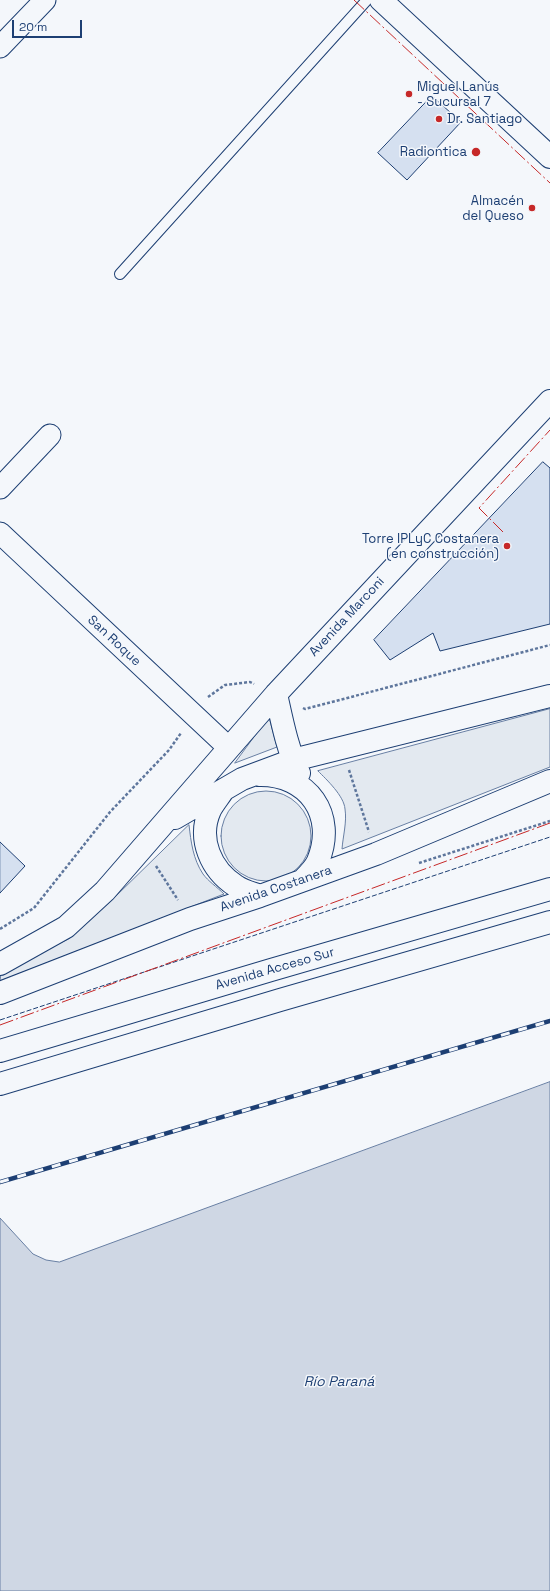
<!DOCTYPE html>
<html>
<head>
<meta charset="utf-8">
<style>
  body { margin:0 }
  #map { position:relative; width:550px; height:1591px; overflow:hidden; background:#f4f7fb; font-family:"Space Grotesk",sans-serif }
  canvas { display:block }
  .scale { position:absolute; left:12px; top:20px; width:70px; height:18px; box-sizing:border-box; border:2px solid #1d3f73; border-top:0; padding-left:5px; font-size:12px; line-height:14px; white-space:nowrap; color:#1d3f73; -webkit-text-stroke:3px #f4f7fb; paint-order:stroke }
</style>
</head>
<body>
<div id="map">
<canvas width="550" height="1591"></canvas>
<div class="scale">20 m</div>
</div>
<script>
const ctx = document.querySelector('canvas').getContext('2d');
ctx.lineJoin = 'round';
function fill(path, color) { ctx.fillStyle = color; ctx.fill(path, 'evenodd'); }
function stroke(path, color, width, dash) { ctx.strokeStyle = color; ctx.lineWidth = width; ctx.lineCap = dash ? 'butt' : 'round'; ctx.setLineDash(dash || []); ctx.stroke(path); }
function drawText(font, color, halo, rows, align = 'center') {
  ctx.font = font + ' "Space Grotesk",sans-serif'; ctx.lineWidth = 3; ctx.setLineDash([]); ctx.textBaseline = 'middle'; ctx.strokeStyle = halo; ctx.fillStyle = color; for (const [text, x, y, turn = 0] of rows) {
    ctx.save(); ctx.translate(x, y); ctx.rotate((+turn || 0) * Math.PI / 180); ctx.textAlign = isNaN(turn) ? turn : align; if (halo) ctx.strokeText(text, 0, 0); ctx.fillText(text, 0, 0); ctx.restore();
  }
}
const green = new Path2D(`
  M550 709V767L342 849C343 836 347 822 345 809 344 796 327 780 318 771Z
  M269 717 277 747 235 763Z
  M221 836a45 45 0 1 1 90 0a45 45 0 1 1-90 0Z
  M189 825C191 842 193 859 203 874 208 881 217 887 224 894L0 981 1 973 70 938 116 896Z`);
fill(green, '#e3e9f0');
stroke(green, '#687fa3', 1);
const water = new Path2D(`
  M550 1082V1591H0V1218L33 1254 46 1260 59 1262Z`);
fill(water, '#cfd7e4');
stroke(water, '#687fa3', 1);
const building = new Path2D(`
  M432 96 461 122 407 180 378 153Z
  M543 462 550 468V624L440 651 433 633 390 660 374 640Z
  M0 842 25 866 0 893Z`);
fill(building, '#d5e0f0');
stroke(building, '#1d3f73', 1);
const service = new Path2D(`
  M120 274 367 0`);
const minor = new Path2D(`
  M0 47 45 0
  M0 488 50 435
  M0 533 229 748`);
const secondary = new Path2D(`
  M276 694C282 721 287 748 299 773
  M259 775C308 774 337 815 318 861 315 868 308 875 303 880
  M222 792C218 798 213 804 210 810 197 839 211 870 236 886 243 891 252 893 260 896
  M175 818 242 779 293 760 550 696
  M0 964 66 927 105 891 276 694 550 401
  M0 993 190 919 260 896 376 854 550 781`);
const primary = new Path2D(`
  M381 0 550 157`);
const trunk = new Path2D(`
  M0 1051 271 970 550 889
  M0 1084 280 1000 550 922`);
stroke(service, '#1d3f73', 12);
stroke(minor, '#1d3f73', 23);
stroke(secondary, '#1d3f73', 24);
stroke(primary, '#1d3f73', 24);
stroke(trunk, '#1d3f73', 24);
stroke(new Path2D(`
  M208 697 225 685 250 682 254 684
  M303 708 305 709 550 645
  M349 770 369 832
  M419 863 550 821
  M156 866 178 900
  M0 929 34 908 110 812 169 750 181 733`), '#5e769c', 2.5, [3, 2]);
stroke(service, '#f4f7fb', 10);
stroke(minor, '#f4f7fb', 21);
stroke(secondary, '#f4f7fb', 22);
stroke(primary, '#f4f7fb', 22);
stroke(trunk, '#f4f7fb', 22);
const rail = new Path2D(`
  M0 1182 550 1021`);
stroke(rail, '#1d3f73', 4.5);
stroke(rail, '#f4f7fb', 3, [9]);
stroke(new Path2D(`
  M0 1020 550 837`), '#1d3f73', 1, [5, 2]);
stroke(new Path2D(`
  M354 0 550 183
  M503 532 479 508 550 430
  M0 1025 550 823`), '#c62828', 1, [14, 3, 2, 3]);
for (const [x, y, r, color] of [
  [409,94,4,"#c62828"],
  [439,119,4,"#c62828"],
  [476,152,5,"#c62828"],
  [532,208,4,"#c62828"],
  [507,546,4,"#c62828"]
]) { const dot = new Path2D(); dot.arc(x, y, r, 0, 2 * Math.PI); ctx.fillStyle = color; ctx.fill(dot); stroke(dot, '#f4f7fb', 1.5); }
drawText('13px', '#1d3f73', '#f4f7fb', [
  ["Miguel Lanús",417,87,"left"],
  ["- Sucursal 7",417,102,"left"],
  ["Dr. Santiago",447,119,"left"],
  ["Radiontica",467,152],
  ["Almacén",524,201],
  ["del Queso",524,216],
  ["Torre IPLyC Costanera",499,539],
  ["(en construcción)",499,554]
], 'right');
drawText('13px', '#1d3f73', '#f4f7fb', [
  ["Avenida Marconi",347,617,-47],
  ["San Roque",114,641,43],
  ["Avenida Costanera",276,889,-19],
  ["Avenida Acceso Sur",275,969,-16]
]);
drawText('italic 14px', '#1d3f73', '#f4f7fb', [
  ["Río Paraná",339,1382]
]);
</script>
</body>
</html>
